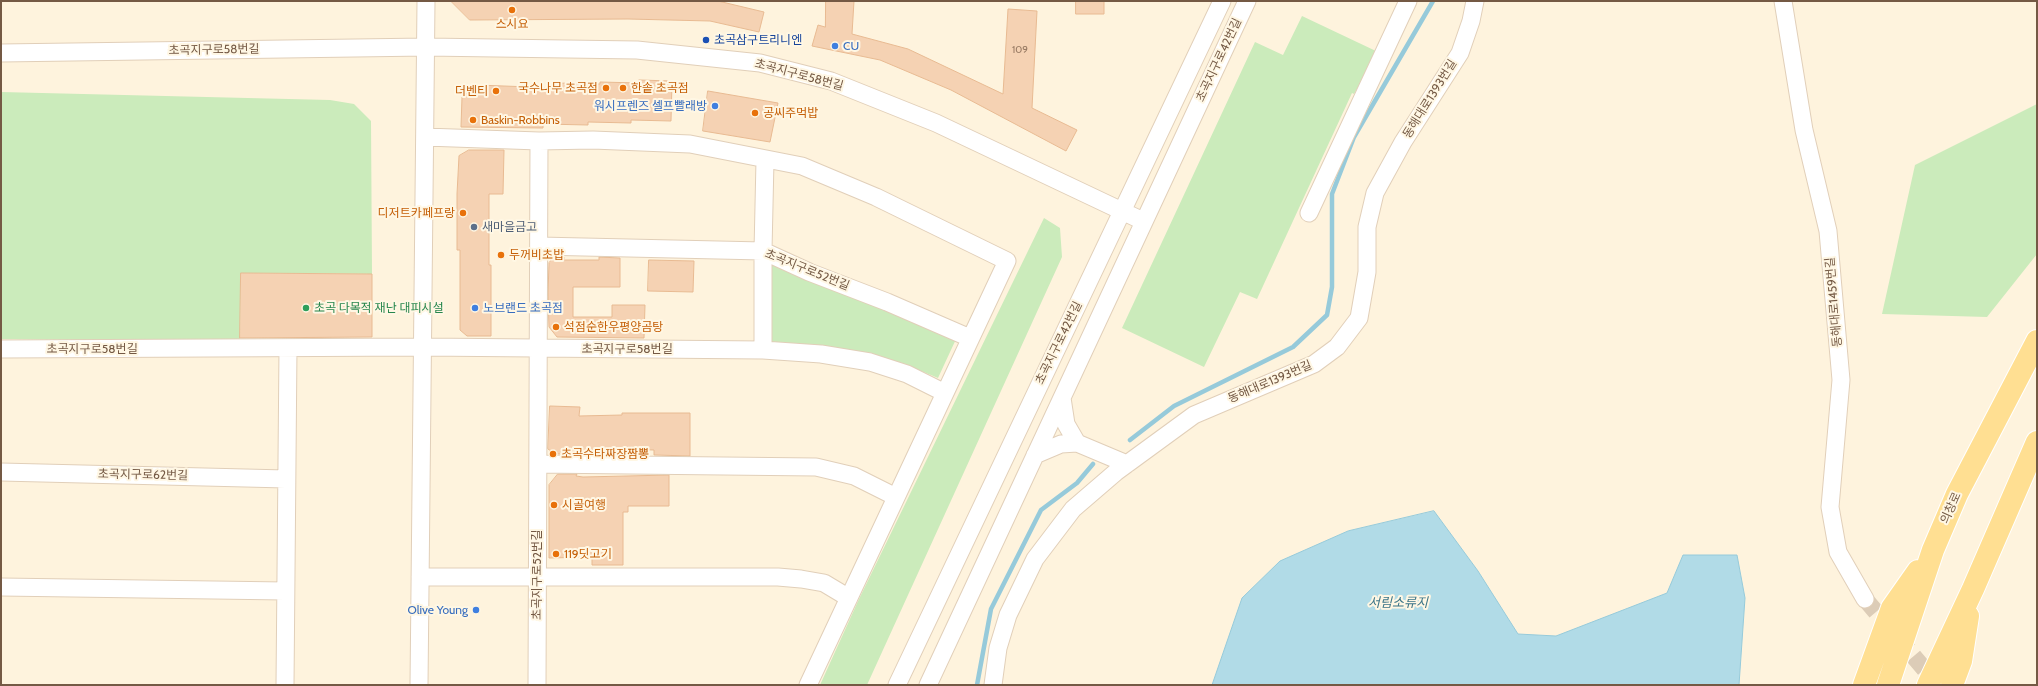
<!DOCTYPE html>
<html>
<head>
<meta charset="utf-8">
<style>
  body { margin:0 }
  #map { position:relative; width:2038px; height:686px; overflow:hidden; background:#fef3dd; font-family:Cabin,sans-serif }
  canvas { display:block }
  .frame { position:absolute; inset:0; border:2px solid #745944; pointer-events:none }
</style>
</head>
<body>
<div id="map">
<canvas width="2038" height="686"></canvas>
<div class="frame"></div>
</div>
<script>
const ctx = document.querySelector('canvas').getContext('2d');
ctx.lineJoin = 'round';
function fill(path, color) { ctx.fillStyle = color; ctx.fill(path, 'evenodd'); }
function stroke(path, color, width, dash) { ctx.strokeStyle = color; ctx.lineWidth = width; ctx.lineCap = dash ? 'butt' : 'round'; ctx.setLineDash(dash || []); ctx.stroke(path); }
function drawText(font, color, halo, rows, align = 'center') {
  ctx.font = font + ' Cabin,"Noto Sans KR",sans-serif'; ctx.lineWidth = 4; ctx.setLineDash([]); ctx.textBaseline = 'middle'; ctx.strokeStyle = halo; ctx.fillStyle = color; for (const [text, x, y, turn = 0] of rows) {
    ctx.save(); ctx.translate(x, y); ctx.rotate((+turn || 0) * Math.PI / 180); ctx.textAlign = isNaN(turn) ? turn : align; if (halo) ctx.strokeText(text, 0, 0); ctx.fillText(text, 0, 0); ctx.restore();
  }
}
fill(new Path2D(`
  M1302 16 1378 52 1354 94 1352 93 1257 299 1240 292 1204 367 1122 328 1255 42 1283 55Z
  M1 92 330 100 354 104 371 121 372 274 241 273 240 342 1 339Z
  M2037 104V254L1987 317 1882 314 1915 165Z
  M1044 218 1060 228 1062 257 867 685H820L859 599Z
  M772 264 957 337 938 378 914 368 860 353 771 344Z`), '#cbebbb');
const water = new Path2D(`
  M1434 511 1478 571 1518 634 1556 636 1667 593 1683 555H1737L1745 598 1739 685H1212L1242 598 1280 561 1348 531Z`);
fill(water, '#b1dbe7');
stroke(water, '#96cada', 1);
stroke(new Path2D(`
  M1130 440 1174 406 1293 347 1327 315 1332 287V194L1354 137 1433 1
  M977 685 991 609 1041 510 1077 483 1093 464`), '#96cada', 4.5);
const building = new Path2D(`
  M451 1H718L764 12 759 32 710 21 628 19 470 20Z
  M826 1H854L852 34 908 49 1003 94 1008 9 1037 11 1032 108 1077 130 1066 151 951 90 880 60 812 46 818 25 825 27Z
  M1076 1H1104V14H1076Z
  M639 80 672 81 671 121 631 120V123L588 122V125L543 124V128L461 127 462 97 477 85 557 88V83L600 84V82L639 83Z
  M708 91 778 103 770 142 703 131Z
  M469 150H504L503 194H489V265H491V336H467L460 330V250H457V194L459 156Z
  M555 256 564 257V260H599V257L620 258V287H573V317H612V305H645L644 338 557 337 549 327 548 294 549 263Z
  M649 260 694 261 693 292 648 291Z
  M241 273 372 274V337L240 338Z
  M550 406 580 407 579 416 622 415V413H690V456L654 455V450L616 449 578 451V454H555L548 449Z
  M558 474H577L576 476 583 477 669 475V506H628V512H623V565H592V557L549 558V485Z`);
fill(building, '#f5d2b3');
stroke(building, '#e8ba92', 1);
stroke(new Path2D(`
  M1865 599 1938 685`), '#dcccb7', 17, [17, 8]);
const minor = new Path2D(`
  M1783 1 1804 130 1828 231 1841 380 1830 507 1838 552 1865 599
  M1 53 426 47 637 50 760 63 831 81 936 123 1143 221
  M425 137 539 141 593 140 690 144 802 166 876 197 1007 261 808 685
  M1309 213 1408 1
  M539 246 763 251 809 272 887 302 970 338
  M1 349 423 347 763 350 821 354 870 362 907 374 945 393
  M763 350V251L765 160
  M1062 398 1066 424 1077 443
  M1035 455 1061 444 1077 443 1127 464
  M538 464 816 467 854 476 896 497
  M1 472 286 479
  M420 577H778L801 579 824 583 849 598
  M1 587 285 591
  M285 685 288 348
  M419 685 426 1
  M537 685 539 141
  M897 685 1222 1
  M928 685 1247 1
  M993 685 998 648 1008 615 1035 559 1073 509 1116 472 1194 415 1314 364 1337 347 1359 318 1367 272V227L1375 193 1403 142 1460 53 1471 21 1475 1`);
const major = new Path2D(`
  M1864 685 1892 608 1918 571
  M1888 685 1933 550 1957 494 2037 341
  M1928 685 1973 589 2037 442
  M1952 685 1961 661 1968 616`);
stroke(minor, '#e1cfb9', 19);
stroke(major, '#fff', 24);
stroke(minor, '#fff', 17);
stroke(major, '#ffdf92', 22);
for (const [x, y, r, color] of [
  [512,10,4,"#e8710a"],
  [706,40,4,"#1a4fb4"],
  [835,46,4,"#3f7fe0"],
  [606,88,4,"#e8710a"],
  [623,88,4,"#e8710a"],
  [496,91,4,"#e8710a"],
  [715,106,4,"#3f7fe0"],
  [755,113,4,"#e8710a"],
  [473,120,4,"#e8710a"],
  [463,213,4,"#e8710a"],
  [474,227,4,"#5c6f8a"],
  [501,255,4,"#e8710a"],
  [306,308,4,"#2e9e5b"],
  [475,308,4,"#3f7fe0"],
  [556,327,4,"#e8710a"],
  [553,454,4,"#e8710a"],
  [554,505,4,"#e8710a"],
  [556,554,4,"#e8710a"],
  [476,610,4,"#3f7fe0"]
]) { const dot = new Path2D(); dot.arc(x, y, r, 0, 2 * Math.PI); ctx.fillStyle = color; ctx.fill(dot); stroke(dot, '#fff7e4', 1.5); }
drawText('10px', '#947760', null, [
  ["109",1020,50]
]);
drawText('12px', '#c56008', '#fff7e4', [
  ["스시요",512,24,"center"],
  ["국수나무 초곡점",598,88,"right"],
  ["한솥 초곡점",631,88],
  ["더벤티",488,91,"right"],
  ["공씨주먹밥",763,113],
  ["Baskin-Robbins",481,120],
  ["디저트카페프랑",455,213,"right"],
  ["두꺼비초밥",509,255],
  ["석점순한우평양곰탕",564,327],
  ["초곡수타짜장짬뽕",561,454],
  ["시골여행",562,505],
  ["119딧고기",564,554]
], 'left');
drawText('12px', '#164399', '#fff7e4', [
  ["초곡삼구트리니엔",714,40]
], 'left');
drawText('12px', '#366cbe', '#fff7e4', [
  ["CU",843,46],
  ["워시프렌즈 셀프빨래방",707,106,"right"],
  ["노브랜드 초곡점",483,308],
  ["Olive Young",468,610,"right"]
], 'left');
drawText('12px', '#745944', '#fff7e4', [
  ["초곡지구로58번길",214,50,-1],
  ["초곡지구로42번길",1219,60,-65],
  ["초곡지구로58번길",799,75,15],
  ["동해대로1393번길",1430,99,-58],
  ["초곡지구로52번길",807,270,22],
  ["동해대로1459번길",1834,302,-95],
  ["초곡지구로42번길",1059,343,-64],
  ["초곡지구로58번길",92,349],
  ["초곡지구로58번길",627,349],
  ["동해대로1393번길",1270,382,-23],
  ["초곡지구로62번길",143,475,1],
  ["의창로",1951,508,-66],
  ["초곡지구로52번길",537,575,-90]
]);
drawText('12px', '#4e5e75', '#fff7e4', [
  ["새마을금고",482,227]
], 'left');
drawText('12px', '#27864d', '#fff7e4', [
  ["초곡 다목적 재난 대피시설",314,308]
], 'left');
drawText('italic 13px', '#3d7689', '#fff7e4', [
  ["서림소류지",1398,603]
]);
</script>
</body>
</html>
